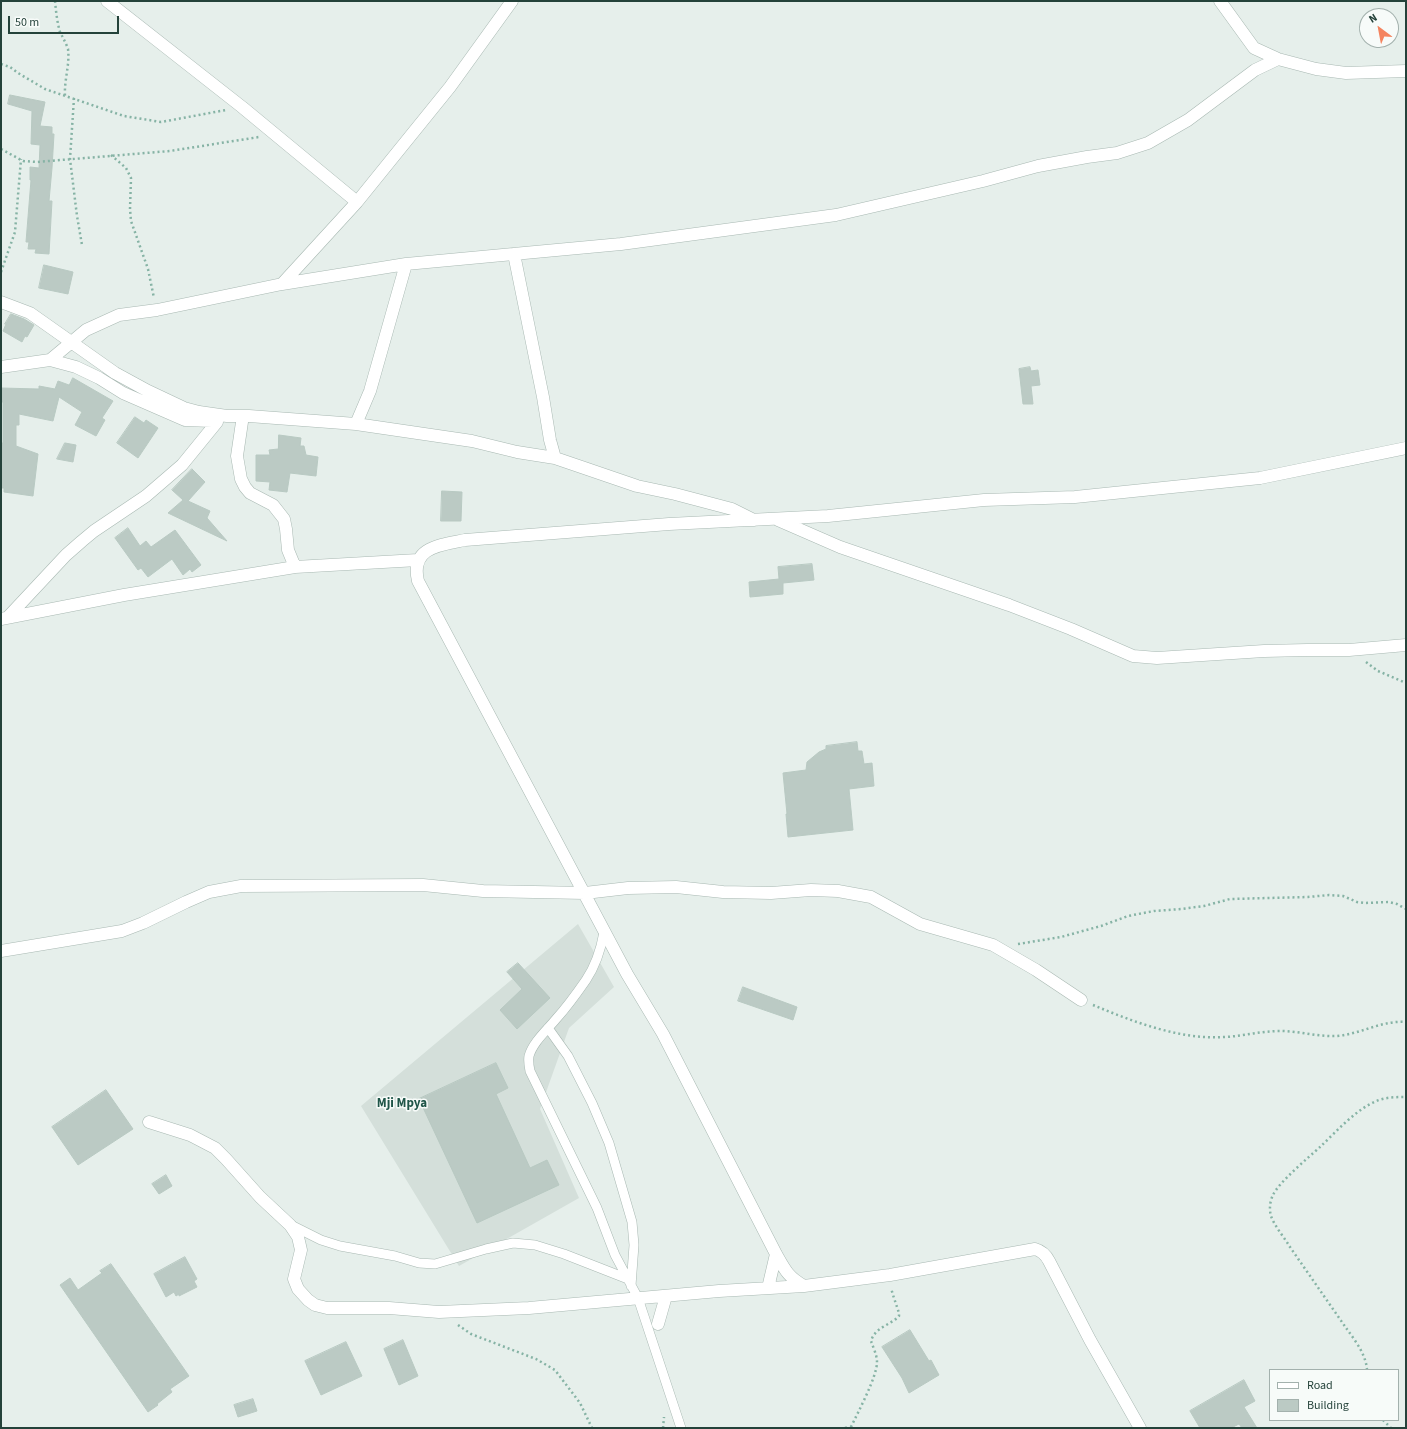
<!DOCTYPE html>
<html>
<head>
<meta charset="utf-8">
<style>
  body { margin:0 }
  #map { position:relative; width:1407px; height:1429px; overflow:hidden; background:#e6efeb; font-family:"Source Sans 3",sans-serif }
  canvas { display:block }
  .frame { position:absolute; inset:0; border:2px solid #24423a; pointer-events:none }
  .legend { position:absolute; left:1269px; top:1369px; width:130px; height:52px; box-sizing:border-box; background:#f7fbf9; border:1px solid #a3b1ad; margin:0; padding:5px 7px; list-style:none; font-size:12px; color:#24423a }
  .legend li { display:flex; align-items:center; gap:8px; height:20px }
  .legend b { width:20px; border:1px solid #a3b1ad }
  .north { position:absolute; left:1359px; top:8px; width:40px; height:40px; box-sizing:border-box; background:#f7fbf9; border:1px solid #a3b1ad; border-radius:50%; rotate:328deg; font-size:11px; font-weight:700; line-height:16px; text-align:center; color:#24423a }
  .north::after { content:''; display:block; margin:auto; width:14px; height:18px; background:#f4845f; clip-path:polygon(50% 0,100% 100%,50% 72%,0 100%) }
  .scale { position:absolute; left:8px; top:16px; width:111px; height:18px; box-sizing:border-box; border:2px solid #24423a; border-top:0; padding-left:5px; font-size:12px; line-height:14px; white-space:nowrap; color:#24423a; -webkit-text-stroke:3px #f7fbf9; paint-order:stroke }
</style>
</head>
<body>
<div id="map">
<canvas width="1407" height="1429"></canvas>
<div class="frame"></div>
<ul class="legend">
<li><b style="height:5px;background:#fff"></b>Road</li>
<li><b style="height:11px;background:#bbcac4"></b>Building</li>
</ul>
<div class="north">N</div>
<div class="scale">50 m</div>
</div>
<script>
const ctx = document.querySelector('canvas').getContext('2d');
ctx.lineJoin = 'round';
function fill(path, color) { ctx.fillStyle = color; ctx.fill(path, 'evenodd'); }
function stroke(path, color, width, dash) { ctx.strokeStyle = color; ctx.lineWidth = width; ctx.lineCap = dash ? 'butt' : 'round'; ctx.setLineDash(dash || []); ctx.stroke(path); }
function drawText(font, color, halo, rows, align = 'center') {
  ctx.font = font + ' "Source Sans 3",sans-serif'; ctx.lineWidth = 3; ctx.setLineDash([]); ctx.textBaseline = 'middle'; ctx.strokeStyle = halo; ctx.fillStyle = color; for (const [text, x, y, turn = 0] of rows) {
    ctx.save(); ctx.translate(x, y); ctx.rotate((+turn || 0) * Math.PI / 180); ctx.textAlign = isNaN(turn) ? turn : align; if (halo) ctx.strokeText(text, 0, 0); ctx.fillText(text, 0, 0); ctx.restore();
  }
}
fill(new Path2D(`
  M578 924 614 987 569 1028 540 1109 579 1198 459 1266 361 1106Z`), '#d4dfda');
const building = new Path2D(`
  M10 95 45 102 40 126 52 127V134H54L52 168 49 201H52L49 254 35 253 36 249H28L29 242H26L31 180H30V167L39 168 40 145 31 144 32 111 8 104Z
  M44 265 73 272 68 294 39 288Z
  M11 314 24 319 34 325 27 337 25 336 22 342 3 331 6 324H5Z
  M1030 367 1031 371 1038 370 1040 385 1031 386 1033 404H1023L1019 369Z
  M73 378 113 401 102 418 105 420 96 436 75 425 82 412 59 397 53 421 19 414V425H16V446L38 454 33 496 4 492V488H1V443H3V402H1V388L39 389V386L55 389 58 381 69 385Z
  M135 417 144 423 146 420 158 428 138 458 117 443Z
  M279 435 301 438 300 446H304L306 455 318 457 316 476 290 473 287 492 269 490 270 482 256 481V455H270L269 450 278 449Z
  M65 443 76 445 73 462 57 459Z
  M192 469 205 482 188 501 210 511 207 518 227 541 168 513 183 500 172 490Z
  M442 491 462 492 461 521H441Z
  M128 528 140 546 146 541 151 547 175 530 201 565 192 572 190 569 183 575 172 559 148 577 141 568 138 570 115 538Z
  M812 564 814 580 783 583V594L750 597 749 582 779 579 778 567Z
  M857 742 858 751H862L864 764 872 763 874 786 849 789 853 830 788 837 786 814H787L783 773 806 770 807 762 819 752 826 749V746Z
  M518 963 550 998 517 1029 500 1010 522 989 507 972Z
  M743 987 797 1007 793 1020 738 1001Z
  M496 1063 508 1088 496 1094 530 1168 547 1160 559 1185 477 1223 419 1099Z
  M106 1090 133 1129 78 1165 52 1127Z
  M166 1175 172 1186 159 1194 152 1184Z
  M185 1257 197 1279 194 1281 197 1287 179 1296V1294L176 1296 174 1292 166 1297 154 1274Z
  M111 1264 189 1376 170 1389 172 1392 157 1404 158 1405 148 1412 60 1285 70 1278 78 1290 102 1273 100 1271Z
  M910 1330 929 1361 931 1360 939 1375 909 1393 902 1378 882 1347Z
  M403 1340 418 1376 399 1385 384 1349Z
  M346 1342 362 1376 321 1395 305 1361Z
  M1244 1380 1255 1401 1244 1407 1257 1428H1242L1239 1424 1231 1428H1200L1190 1411Z
  M253 1399 257 1411 238 1417 234 1405Z`);
fill(building, '#bbcac4');
stroke(building, '#b8c9c2', 1);
const service = new Path2D(`
  M604 932C601 949 596 965 586 980 577 993 567 1007 556 1019 547 1030 533 1042 529 1056 528 1061 529 1066 530 1071L597 1208 615 1255 638 1298 681 1428
  M548 1028 568 1056 592 1103 609 1143 632 1222 634 1245 631 1286
  M291 1225 321 1240 340 1246 395 1256 419 1263 435 1264 486 1249 513 1243 535 1245 564 1254 628 1279`);
const minor = new Path2D(`
  M107 1 242 107 357 202
  M1220 1 1254 48 1278 59 1316 69 1346 73 1406 71
  M514 254 543 397 550 440 555 458
  M282 284 357 202 450 87 512 1
  M1 302 30 313 115 373 148 391 184 408 199 412 227 416H249L356 424 472 441 517 452 555 458 637 486 675 494 732 509 754 520
  M50 360 76 367 99 378 123 393 185 420 212 421
  M1 367 50 360 86 330 119 315 157 310 282 284 406 264 621 244 836 215 983 181 1038 166 1087 157 1117 153 1148 143 1188 120 1255 70 1278 59
  M242 422 237 456 241 479 245 487 250 493 273 505 284 519 286 529 288 550 295 567
  M356 424 370 391 406 264
  M778 520 840 547 1009 605 1071 629 1133 656 1157 658 1264 651 1307 650H1349L1406 645
  M8 617 66 555 82 541 94 531 146 496 182 465 217 422
  M1 619 124 595 295 567 418 560
  M1 951 122 931 143 923 186 902 209 892 241 886 423 885 483 891 585 893 628 888 676 887 723 892 771 893 811 890 838 891 871 897 920 924 993 945 1036 970 1081 1000
  M149 1122 190 1135 215 1148 226 1159 260 1197 290 1225 298 1237 301 1250 294 1279 298 1289 308 1300 315 1305 327 1308H389L439 1312 529 1308 719 1291 804 1286 890 1275 1035 1249C1042 1251 1046 1255 1049 1261L1090 1340 1140 1428
  M804 1286C788 1277 785 1270 776 1254L663 1034 627 974 418 581C410 547 440 545 465 540L669 524 828 516 984 500 1075 497 1260 478 1406 448
  M768 1288 776 1254
  M658 1324 666 1296`);
stroke(service, '#a8b8b2', 10);
stroke(minor, '#a8b8b2', 13);
stroke(new Path2D(`
  M55 1C56 11 57 22 60 32 63 38 66 43 68 49 70 65 64 80 65 96
  M1 64 10 67 18 73 45 89 124 116 161 122 226 110
  M74 98 70 159 77 216 82 245
  M1 149 23 161 37 162 170 151 259 137
  M111 155 126 168 131 178 130 209 131 221 148 269 154 298
  M1 272 15 232 21 159
  M1366 662 1378 671 1406 683
  M1018 944 1061 937 1101 926 1128 916 1154 911 1181 909 1204 906 1230 899 1308 897 1329 895 1343 896 1357 902 1365 903 1389 902 1397 904 1406 909
  M1093 1005C1134 1022 1180 1040 1225 1037 1244 1036 1261 1031 1280 1031 1299 1031 1318 1037 1337 1036 1361 1034 1382 1020 1406 1022
  M458 1325 471 1334 536 1359 555 1370 580 1403 592 1428
  M1367 1370C1366 1353 1353 1338 1344 1325 1326 1299 1308 1273 1290 1247 1284 1237 1275 1227 1271 1216 1269 1209 1270 1201 1273 1195 1279 1182 1308 1158 1320 1147 1337 1131 1357 1108 1379 1100 1388 1097 1397 1097 1406 1097
  M1383 1420 1391 1428
  M851 1427C858 1412 877 1377 877 1362 877 1355 873 1347 871 1341 875 1327 891 1325 899 1316V1313L893 1295 891 1288
  M663 1428 664 1417
  M845 1428 849 1427H852`), '#86b3a5', 2.5, [2, 3]);
stroke(service, '#fff', 9);
stroke(minor, '#fff', 12);
drawText('bold 13px', '#1f5548', '#f7fbf9', [
  ["Mji Mpya",402,1104]
]);
</script>
</body>
</html>
